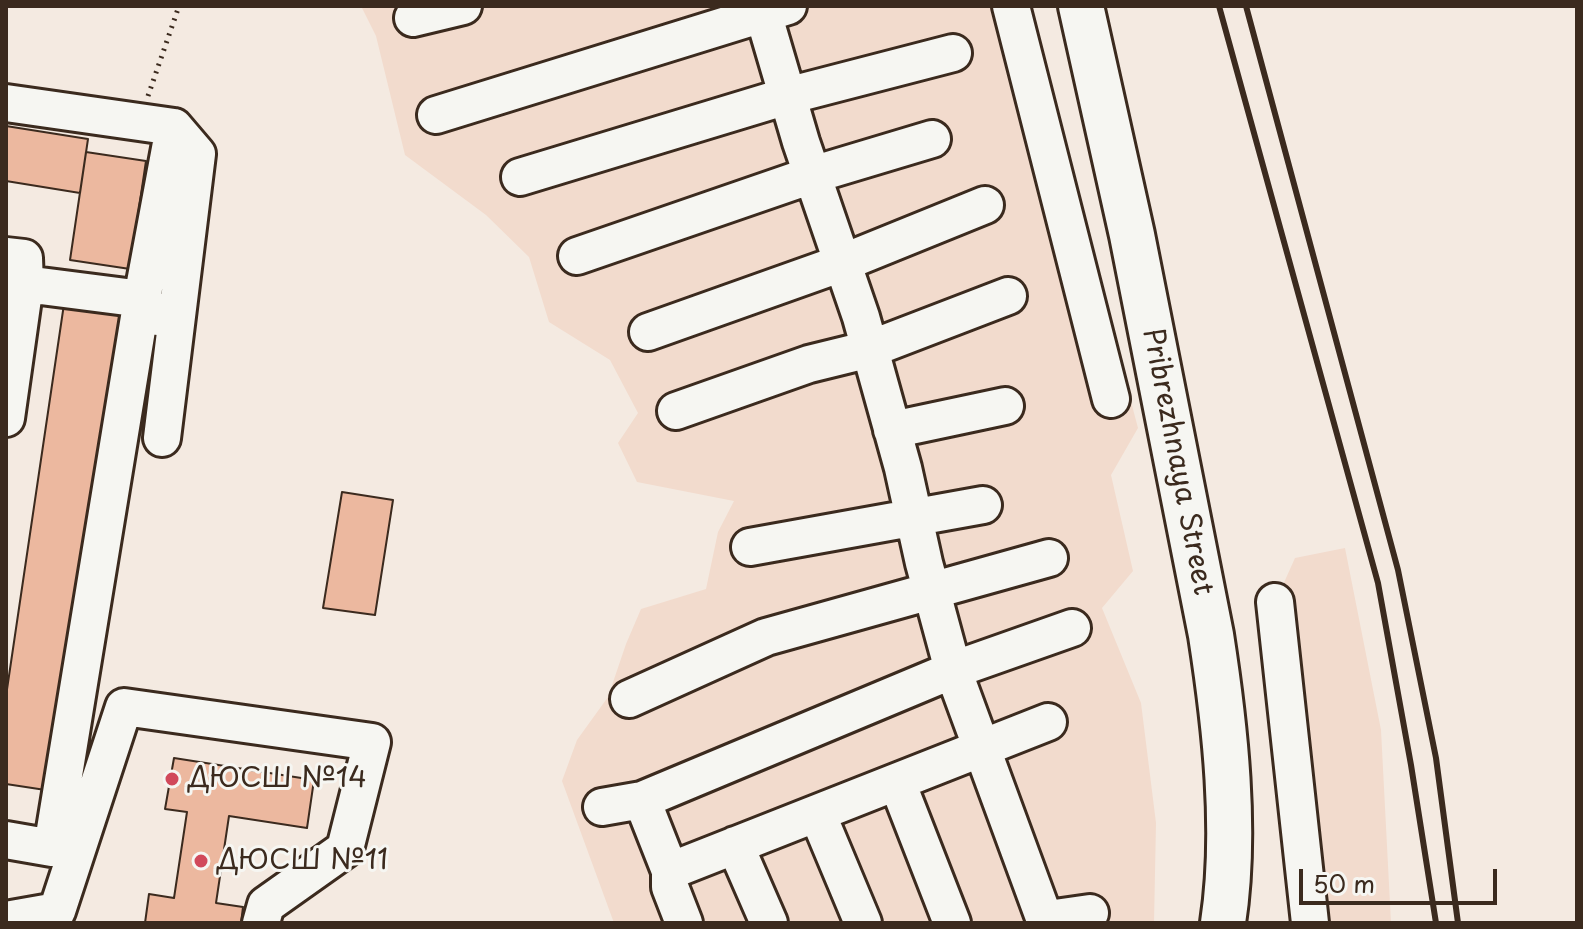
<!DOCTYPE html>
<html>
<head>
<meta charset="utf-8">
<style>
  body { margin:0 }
  #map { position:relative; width:1583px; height:929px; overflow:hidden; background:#f4eae1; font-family:"Playpen Sans",sans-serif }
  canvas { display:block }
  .frame { position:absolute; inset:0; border:8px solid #3b2a1e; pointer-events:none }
  .scale { position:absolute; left:1299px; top:869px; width:198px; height:36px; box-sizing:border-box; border:4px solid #3b2a1e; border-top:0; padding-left:10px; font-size:24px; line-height:28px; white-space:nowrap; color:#3b2a1e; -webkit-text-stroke:6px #f6f6f2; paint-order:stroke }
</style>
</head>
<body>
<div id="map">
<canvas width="1583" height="929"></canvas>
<div class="frame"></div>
<div class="scale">50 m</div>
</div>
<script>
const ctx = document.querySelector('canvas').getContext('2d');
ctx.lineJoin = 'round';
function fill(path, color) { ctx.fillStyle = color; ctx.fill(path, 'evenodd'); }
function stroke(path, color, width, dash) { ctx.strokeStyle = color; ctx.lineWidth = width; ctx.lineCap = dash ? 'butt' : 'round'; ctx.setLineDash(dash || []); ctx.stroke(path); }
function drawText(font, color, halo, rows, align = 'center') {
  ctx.font = font + ' "Playpen Sans",sans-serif'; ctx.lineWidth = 6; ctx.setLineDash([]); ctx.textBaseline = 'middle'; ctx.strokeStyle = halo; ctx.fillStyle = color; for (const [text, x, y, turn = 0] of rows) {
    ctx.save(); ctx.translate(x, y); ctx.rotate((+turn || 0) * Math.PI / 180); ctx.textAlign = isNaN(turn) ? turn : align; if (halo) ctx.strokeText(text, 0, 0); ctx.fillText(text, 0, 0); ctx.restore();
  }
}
fill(new Path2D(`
  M361 6H1026L1138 428 1111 475 1133 571 1102 608 1141 703 1156 823 1154 923H614L562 781 577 740 608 697 626 644 641 609 706 589 718 532 734 501 637 482 618 443 638 413 610 360 549 322 529 257 486 215 405 155 376 36Z
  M1345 548 1381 730 1391 923H1289L1292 909 1282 587 1295 558Z`), '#f2dbcd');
const building = new Path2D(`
  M6 126 88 139 80 193 6 181Z
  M86 152 146 161 130 269 70 260Z
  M64 304 122 312 52 791 6 784V696Z
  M342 492 393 500 375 615 323 608Z
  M174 758 314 780 307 828 229 816 216 903 243 907 241 923H145L149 894 174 898 187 812 165 809Z`);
fill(building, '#ecb89f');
stroke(building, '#3b2a1e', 2);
const minor = new Path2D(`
  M761 6 801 142 861 317 903 468 924 563 953 670 1046 923
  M1011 6 1111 399
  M413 18 463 6
  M6 103 174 127 197 154 162 438
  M436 115 788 6
  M520 177 787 96 953 53
  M6 256 24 258 25 284 142 299 158 317
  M577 256 812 175 932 139
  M648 332 842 263 985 205
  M676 411 809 364 870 349 1008 296
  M6 418 25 284
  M892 430 1005 406
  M750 547 983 505
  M1275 602 1310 923
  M629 699 766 637 1049 558
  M897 782 952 923
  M642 800 670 871 1048 722
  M602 807 642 800 953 670 1072 628
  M817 813 863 923
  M6 840 52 848 142 299 174 127
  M735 845 769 923
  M670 871V887L684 923
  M6 920 57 911 124 707 372 742 345 849 266 905 261 923
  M1051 923 1055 918 1090 913`);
const major = new Path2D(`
  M1081 6 1132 235 1211 635C1225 725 1237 832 1223 923`);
stroke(minor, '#3b2a1e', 42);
stroke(major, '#3b2a1e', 50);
stroke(new Path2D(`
  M148 96 179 6`), '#3b2a1e', 5, [2, 6]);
stroke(minor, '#f6f6f2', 36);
stroke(major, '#f6f6f2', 44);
stroke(new Path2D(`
  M1219 6 1378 583 1411 765 1436 923
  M1246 6 1398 570 1436 758 1458 923`), '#3b2a1e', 6);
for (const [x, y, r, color] of [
  [172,779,8,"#d1495b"],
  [201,861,8,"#d1495b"]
]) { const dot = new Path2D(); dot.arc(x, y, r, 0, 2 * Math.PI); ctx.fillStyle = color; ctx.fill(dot); stroke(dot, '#f6f6f2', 3); }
drawText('28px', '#3b2a1e', '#f6f6f2', [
  ["Pribrezhnaya Street",1177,462,79]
]);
drawText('28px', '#3b2a1e', '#f6f6f2', [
  ["ДЮСШ №14",188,779],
  ["ДЮСШ №11",217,861]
], 'left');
</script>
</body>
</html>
